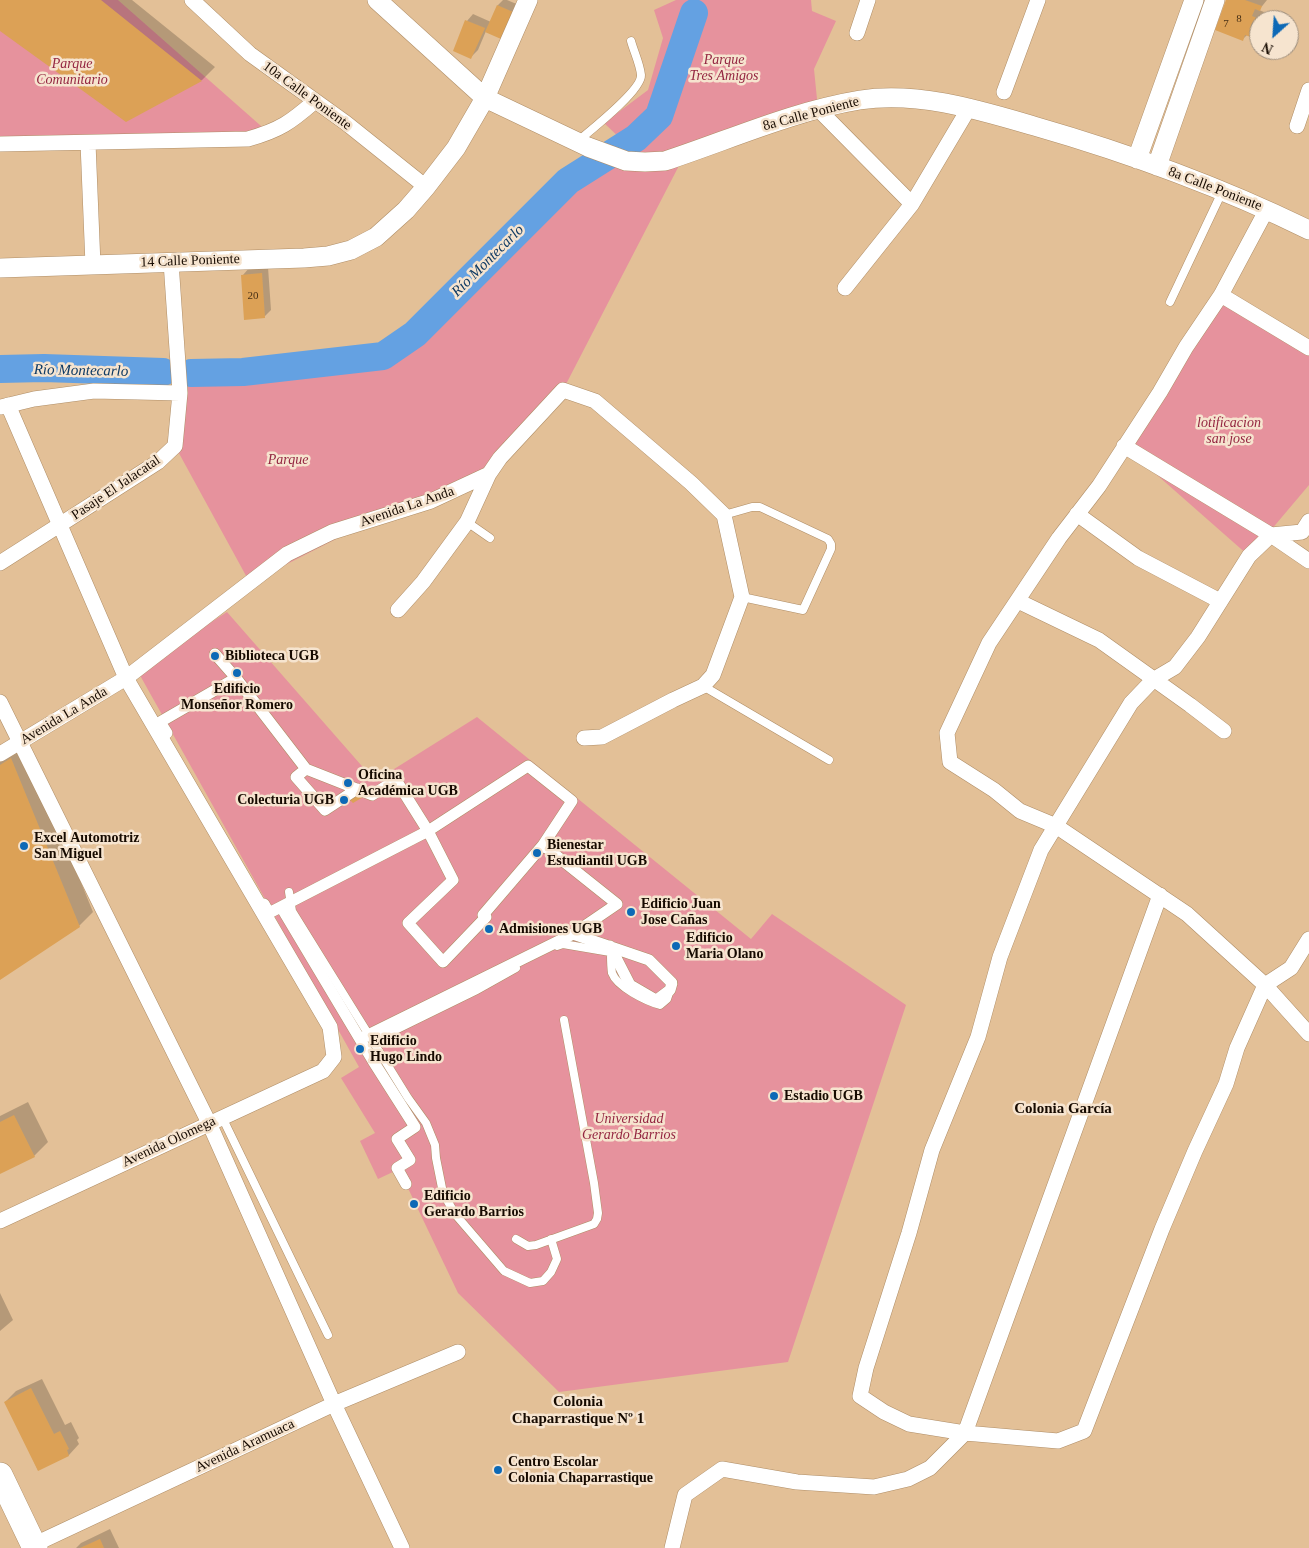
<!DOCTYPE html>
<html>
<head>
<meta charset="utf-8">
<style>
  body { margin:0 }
  #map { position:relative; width:1309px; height:1548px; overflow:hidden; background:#e3c097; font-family:Georgia,serif }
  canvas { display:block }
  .north { position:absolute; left:1249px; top:10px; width:50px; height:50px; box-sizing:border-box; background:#f6e4cf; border:1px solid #9c8d7c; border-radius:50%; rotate:206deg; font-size:14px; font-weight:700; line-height:20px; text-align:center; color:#160a00 }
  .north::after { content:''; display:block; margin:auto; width:18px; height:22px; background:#0d69b6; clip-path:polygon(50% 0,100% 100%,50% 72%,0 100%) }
</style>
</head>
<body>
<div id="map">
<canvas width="1309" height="1548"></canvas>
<div class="north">N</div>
</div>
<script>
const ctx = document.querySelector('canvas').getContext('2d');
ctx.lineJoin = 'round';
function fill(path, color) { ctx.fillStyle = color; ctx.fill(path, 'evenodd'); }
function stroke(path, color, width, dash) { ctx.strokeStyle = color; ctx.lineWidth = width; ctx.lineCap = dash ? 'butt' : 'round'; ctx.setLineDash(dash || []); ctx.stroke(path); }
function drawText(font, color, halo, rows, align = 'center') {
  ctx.font = font + ' Georgia,serif'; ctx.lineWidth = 5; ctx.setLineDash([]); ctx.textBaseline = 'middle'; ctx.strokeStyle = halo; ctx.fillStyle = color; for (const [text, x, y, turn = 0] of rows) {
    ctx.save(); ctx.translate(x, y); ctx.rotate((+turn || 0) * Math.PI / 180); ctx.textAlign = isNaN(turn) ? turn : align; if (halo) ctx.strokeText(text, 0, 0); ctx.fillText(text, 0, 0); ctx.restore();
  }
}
fill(new Path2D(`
  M0 0H118L269 133 0 144Z
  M676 0H811L812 11 836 21 814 69 818 109 685 154 563 390 472 483 381 516 250 583 175 446 191 373 299 366 383 356 476 271 568 181 626 161 641 158 604 123 648 90 663 38 654 10Z
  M1221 295 1309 348V485L1249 556 1124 446Z
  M227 612 375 781 477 717 751 939 772 914 906 1005 788 1362 559 1392 458 1293 406 1184 395 1171 378 1179 360 1141 375 1133 341 1078 359 1067 137 670Z`), '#e6929d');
fill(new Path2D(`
  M0 0H132L215 67 202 80 126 121 0 29Z
  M503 0H507L519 5 507 30 486 31 478 50 471 57 467 21 473 14 491 22 498 5Z
  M1227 0H1267L1259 10 1264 12 1261 20H1259L1258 29 1251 36 1248 34 1242 40Z
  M268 267 271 310 264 317 243 275 249 268Z
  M25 745 93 912 79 926 0 978V761Z
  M28 1102 48 1142 34 1156 0 1173V1116Z
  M0 1293 13 1320 0 1331Z
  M42 1379 65 1425 71 1422 79 1438 77 1440 79 1444 69 1455 38 1470 5 1402 16 1391Z
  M110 1529 119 1548H76L81 1543Z`), '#0003');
stroke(new Path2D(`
  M0 369 44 368 163 372
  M191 373 243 372 383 356 415 334 568 181 636 138 659 116 694 13`), '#64a1e2', 28);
fill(new Path2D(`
  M0 0H101L202 81 126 122 0 31Z
  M1226 0H1245L1262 6 1260 11 1255 9 1252 16 1259 19 1251 37 1245 35 1243 41 1215 30Z
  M497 5 513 12 501 39 485 32Z
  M465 20 485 28 471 59 453 51Z
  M262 273 265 318 244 320 241 275Z
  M11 758 80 927 0 980V765Z
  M358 791 365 796 353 803 347 797Z
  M14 1115 35 1157 0 1174V1122Z
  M31 1388 54 1434 60 1431 69 1449 67 1450 69 1456 38 1471 4 1402Z
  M100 1539 104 1548H80Z`), '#dca156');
const service = new Path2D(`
  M578 141C591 130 642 90 641 75 640 64 634 52 631 41
  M1170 302 1222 192
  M724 515 752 507H760L828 539 831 544V549L803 610 742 597
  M467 522 490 538
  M703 686 829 760
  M289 892 292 911 408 1098 426 1123 435 1145 436 1158 443 1193 455 1214 504 1271 530 1283 543 1281 551 1272 557 1259 551 1239
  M557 946 563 944 616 953
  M611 953C611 959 611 967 612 973 617 987 646 1001 660 1005L667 999 670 990
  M373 1041 475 991 516 968
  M222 1117 328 1335
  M516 1239 528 1246 536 1245 594 1224 597 1219 598 1213 594 1183 564 1020`);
const pedestrian = new Path2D(`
  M215 654 236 678
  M167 733 160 722 236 678 306 769 372 795 396 780 428 831 453 880 408 923 443 962 486 917 483 915 543 845
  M306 769 296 777 325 810 357 789
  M264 904 269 913 428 831 528 766 572 801 543 845 617 904 573 934 649 960 672 983 670 990 658 999H654L630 985 610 946
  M281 907 373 1061 415 1127 397 1139 410 1160 397 1168 406 1184
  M360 1039 573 934`);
const minor = new Path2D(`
  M192 0 250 54 346 123 426 187
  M857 33 868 0
  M1004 92 1038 0
  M818 109 912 204
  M1297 126 1309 90
  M88 143 93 265
  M0 144 248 139C280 130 291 122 315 101
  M1267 209 1221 295 1186 347 1160 392 1099 486 1059 538 989 643 947 733 950 762 994 790 1020 811 1056 826 1187 914 1265 985 1309 1034
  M845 288 912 204 969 108
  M1221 295 1309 348
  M1 407 34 399 94 391 180 393
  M1124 446 1271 535 1309 561
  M1077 514 1138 558 1220 601
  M1309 521 1302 532 1271 535 1249 556 1198 637 1175 667 1153 680 1131 703 1041 850 1000 957 978 1037 932 1150 909 1233 866 1368 860 1396 884 1412 909 1424 965 1433 1058 1441 1084 1431 1162 1229 1195 1151 1226 1084 1237 1048 1265 985 1291 968 1309 939
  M0 563 158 462 175 446 180 393 171 262
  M1018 601 1099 640 1190 705 1224 731
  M398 610 423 582 467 522 489 474
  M0 702 209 1123 334 1404 402 1548
  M0 754 126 678 287 554 332 532 431 501 489 474 500 458 563 390 595 401 691 483 724 515 742 597 713 675 703 686 673 700 602 737 584 738
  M0 1221 323 1071 334 1057 330 1027 126 678 8 405
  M33 1545 334 1404 458 1352
  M672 1548 685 1495 722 1469 797 1482 874 1487 908 1479 930 1468 965 1433 1160 895`);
const tertiary = new Path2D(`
  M377 0 485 98 588 147 626 161 645 162 665 161C729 140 793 111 860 100 918 91 979 110 1034 126 1128 153 1221 187 1309 230
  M1137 159 1194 0
  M1157 166 1215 0
  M0 268 304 258 328 256 351 250 376 237 406 210 426 187 456 148 485 98 528 0`);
const trunk = new Path2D(`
  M0 1475 35 1548`);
stroke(service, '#af8d66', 9);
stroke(pedestrian, '#af8d66', 12);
stroke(minor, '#af8d66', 16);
stroke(tertiary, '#af8d66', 20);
stroke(trunk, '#af8d66', 26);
stroke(service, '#fff', 8);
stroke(pedestrian, '#fff', 11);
stroke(minor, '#fff', 15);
stroke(tertiary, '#fff', 19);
stroke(trunk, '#fff', 25);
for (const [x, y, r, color] of [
  [215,656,5,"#0d69b6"],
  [237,673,5,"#0d69b6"],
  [348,783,5,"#0d69b6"],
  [344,800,5,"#0d69b6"],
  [24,846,5,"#0d69b6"],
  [537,853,5,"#0d69b6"],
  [631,912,5,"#0d69b6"],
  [489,929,5,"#0d69b6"],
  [676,946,5,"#0d69b6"],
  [360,1049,5,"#0d69b6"],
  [774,1096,5,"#0d69b6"],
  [414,1204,5,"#0d69b6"],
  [498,1470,5,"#0d69b6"]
]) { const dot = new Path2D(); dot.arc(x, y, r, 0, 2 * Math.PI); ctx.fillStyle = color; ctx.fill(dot); stroke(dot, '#f6e4cf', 2); }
drawText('11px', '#483016', null, [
  ["8",1239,19],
  ["7",1226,24],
  ["20",253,296]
]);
drawText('italic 14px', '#942641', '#f6e4cf', [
  ["Parque",724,60],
  ["Tres Amigos",724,76],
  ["Parque",72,64],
  ["Comunitario",72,80],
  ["lotificacion",1229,423],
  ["san jose",1229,439],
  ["Parque",288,460],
  ["Universidad",629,1119],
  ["Gerardo Barrios",629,1135]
]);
drawText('14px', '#160a00', '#f6e4cf', [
  ["10a Calle Poniente",307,96,36],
  ["8a Calle Poniente",811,114,-15],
  ["8a Calle Poniente",1215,189,21],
  ["14 Calle Poniente",190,261,-2],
  ["Pasaje El Jalacatal",116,488,-34],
  ["Avenida La Anda",407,507,-19],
  ["Avenida La Anda",64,716,-31],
  ["Avenida Olomega",169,1142,-25],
  ["Avenida Aramuaca",245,1446,-25]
]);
drawText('bold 14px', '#160a00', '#f6e4cf', [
  ["Biblioteca UGB",225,656],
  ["Edificio",237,689,"center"],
  ["Monseñor Romero",237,705,"center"],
  ["Oficina",358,775],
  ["Académica UGB",358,791],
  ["Colecturia UGB",334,800,"right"],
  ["Excel Automotriz",34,838],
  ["San Miguel",34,854],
  ["Bienestar",547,845],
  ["Estudiantil UGB",547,861],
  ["Edificio Juan",641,904],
  ["Jose Cañas",641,920],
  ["Admisiones UGB",499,929],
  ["Edificio",686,938],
  ["Maria Olano",686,954],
  ["Edificio",370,1041],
  ["Hugo Lindo",370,1057],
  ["Estadio UGB",784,1096],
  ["Edificio",424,1196],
  ["Gerardo Barrios",424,1212],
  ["Centro Escolar",508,1462],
  ["Colonia Chaparrastique",508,1478]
], 'left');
drawText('italic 15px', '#0e3a64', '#f6e4cf', [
  ["Río Montecarlo",488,261,-45],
  ["Río Montecarlo",81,371,1]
]);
drawText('bold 15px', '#160a00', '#f6e4cf', [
  ["Colonia García",1063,1109],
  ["Colonia",578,1402],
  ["Chaparrastique Nº 1",578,1419]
]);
</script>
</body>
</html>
